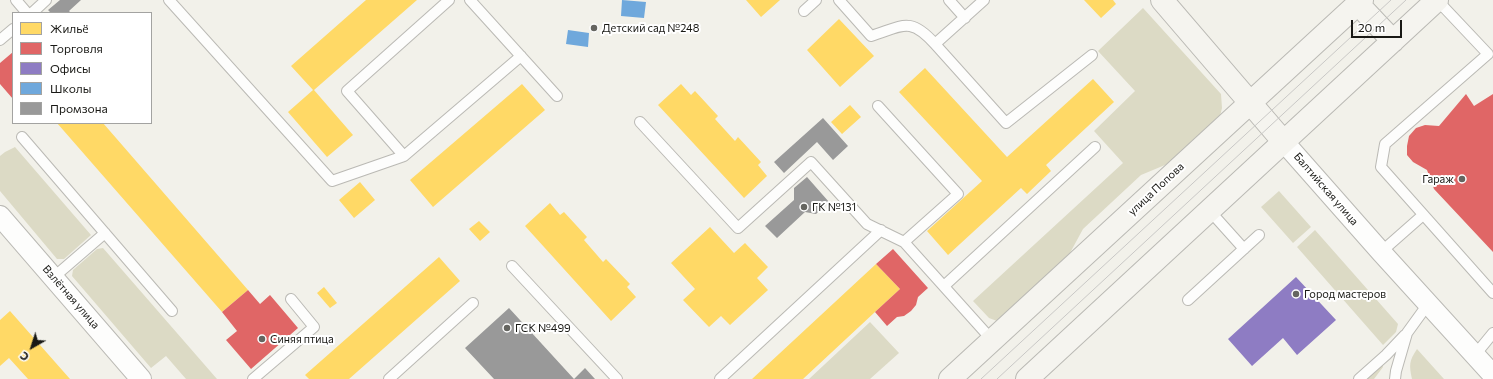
<!DOCTYPE html>
<html>
<head>
<meta charset="utf-8">
<style>
  body { margin:0 }
  #map { position:relative; width:1493px; height:379px; overflow:hidden; background:#f2f1ea; font-family:Commissioner,sans-serif }
  canvas { display:block }
  .legend { position:absolute; left:12px; top:12px; width:140px; height:112px; box-sizing:border-box; background:#fff; border:1px solid #a3a3a1; margin:0; padding:5px 7px; list-style:none; font-size:12px; color:#191915 }
  .legend li { display:flex; align-items:center; gap:8px; height:20px }
  .legend b { width:20px; border:1px solid #a3a3a1 }
  .north { position:absolute; left:12px; top:327px; width:40px; height:40px; -webkit-text-stroke:3px #fff; paint-order:stroke; rotate:219deg; font-size:11px; font-weight:700; line-height:16px; text-align:center; color:#191915 }
  .north::after { content:''; display:block; margin:auto; width:14px; height:18px; background:#191915; clip-path:polygon(50% 0,100% 100%,50% 72%,0 100%) }
  .scale { position:absolute; left:1351px; top:20px; width:51px; height:18px; box-sizing:border-box; border:2px solid #191915; border-top:0; padding-left:5px; font-size:12px; line-height:14px; white-space:nowrap; color:#191915; -webkit-text-stroke:3px #fff; paint-order:stroke }
</style>
</head>
<body>
<div id="map">
<canvas width="1493" height="379"></canvas>
<ul class="legend">
<li><b style="height:11px;background:#ffd966"></b>Жильё</li>
<li><b style="height:11px;background:#e06666"></b>Торговля</li>
<li><b style="height:11px;background:#8e7cc3"></b>Офисы</li>
<li><b style="height:11px;background:#6fa8dc"></b>Школы</li>
<li><b style="height:11px;background:#999"></b>Промзона</li>
</ul>
<div class="north">С</div>
<div class="scale">20 m</div>
</div>
<script>
const ctx = document.querySelector('canvas').getContext('2d');
ctx.lineJoin = 'round';
function fill(path, color) { ctx.fillStyle = color; ctx.fill(path, 'evenodd'); }
function stroke(path, color, width, dash) { ctx.strokeStyle = color; ctx.lineWidth = width; ctx.lineCap = dash ? 'butt' : 'round'; ctx.setLineDash(dash || []); ctx.stroke(path); }
function drawText(font, color, halo, rows, align = 'center') {
  ctx.font = font + ' Commissioner,sans-serif'; ctx.lineWidth = 4; ctx.setLineDash([]); ctx.textBaseline = 'middle'; ctx.strokeStyle = halo; ctx.fillStyle = color; for (const [text, x, y, turn = 0] of rows) {
    ctx.save(); ctx.translate(x, y); ctx.rotate((+turn || 0) * Math.PI / 180); ctx.textAlign = isNaN(turn) ? turn : align; if (halo) ctx.strokeText(text, 0, 0); ctx.fillText(text, 0, 0); ctx.restore();
  }
}
fill(new Path2D(`
  M1143 8 1221 94 1222 108 1219 120 1177 160 1141 175 1083 229 1064 264 997 321 989 318 973 301 1123 163 1094 131 1135 91 1098 51Z
  M15 147 91 235 64 259H57L0 191V156L5 152Z
  M1279 191 1311 227 1293 243 1261 207Z
  M1315 230 1398 324 1396 332 1383 345 1297 247Z
  M103 248 217 379H186L166 356 151 368 72 276 73 270 97 249Z
  M870 322 899 353 870 379H809Z
  M1417 349 1444 379H1412C1409 365 1409 361 1417 349Z
  M1382 362 1383 367 1374 379H1366Z`), '#dcdac5');
fill(new Path2D(`
  M366 0H417L314 90 353 135 327 157 288 112 313 90 291 66Z
  M746 0H780L761 17Z
  M1084 0H1113L1116 4 1101 18Z
  M839 19 874 56 840 87 807 50Z
  M925 68 1007 157 1093 79 1114 102 1046 165 1051 171 1027 194 1021 188 948 255 927 231 982 181 899 92Z
  M522 84 545 110 433 207 410 180Z
  M681 84 691 95 695 91 718 116 715 119 735 141 738 137 761 162 758 165 767 176 744 198 658 105Z
  M850 105 861 117 842 134 831 122Z
  M57 123H103L248 290 222 312Z
  M360 182 375 200 354 218 339 200Z
  M550 203 560 215 564 212 587 237 584 240 603 262 606 259 630 284 627 287 636 297 611 321 525 226Z
  M479 221 490 232 480 241 469 229Z
  M710 227 734 253 745 243 768 267 757 278 768 290 730 325 721 316 709 327 683 300 695 289 671 263Z
  M439 257 460 281 349 379H309L305 375Z
  M876 264 900 289 875 312 803 379H752Z
  M324 287 337 303 330 308 317 293Z
  M10 311 70 379H28L9 358 0 366V320Z`), '#ffd966');
fill(new Path2D(`
  M13 52V99L0 84V63Z
  M1466 94 1474 106 1493 94V252L1434 189 1427 170 1413 162 1407 155V146L1409 136 1416 128 1425 125 1439 126Z
  M893 249 928 288 918 297 916 305 911 311 904 316 897 317 887 326 875 312 900 289 876 264Z
  M248 290 260 304 270 295 298 328 251 369 226 340 237 331 222 312Z`), '#e06666');
fill(new Path2D(`
  M1296 277 1336 320 1297 355 1283 338 1252 366 1228 339Z`), '#8e7cc3');
fill(new Path2D(`
  M622 0 646 2 644 18 621 16Z
  M568 30 589 33 588 47 566 44Z`), '#6fa8dc');
fill(new Path2D(`
  M60 0H81L69 11 71 13H51L48 10Z
  M823 118 848 146 833 160 817 142 784 173 774 162Z
  M807 177 829 202 816 214 805 212 777 238 765 226 794 200V188Z
  M509 308 574 379 585 368 595 379H494L465 348Z`), '#999');
const lane = new Path2D(`
  M16 0 27 13
  M169 0 332 181 404 156 347 91 449 0
  M470 0 557 96
  M839 0 871 36C903 26 910 16 935 44L984 0
  M949 0 965 18
  M1437 0 1488 54 1385 144 1381 167 1493 293
  M804 11 816 0
  M32 13 46 0
  M0 40 13 29
  M935 44 1006 123 1092 55
  M878 106 958 194 904 242
  M640 122 738 228 811 162 867 224 904 242 992 340
  M22 137 172 311
  M404 156 521 56
  M1209 210 1244 249
  M1381 252 1423 215
  M512 266 617 379
  M54 277 105 233
  M944 286 1095 147
  M1188 300 1259 235
  M1475 355 1493 333
  M253 379 314 327 291 299
  M389 379 473 303
  M720 379 881 230
  M1359 379 1386 355 1405 335
  M1395 379 1396 371 1407 333 1428 304`);
const street = new Path2D(`
  M1283 141 1381 252 1493 375
  M0 216 141 379`);
const secondary = new Path2D(`
  M1162 0 1283 141
  M1358 4 1393 41
  M950 379 1362 0
  M1027 379 1437 0`);
stroke(lane, '#bab9b4', 12);
stroke(street, '#bab9b4', 22);
stroke(secondary, '#bab9b4', 24);
stroke(lane, '#fdfdfc', 10);
stroke(street, '#fdfdfc', 20);
stroke(secondary, '#f5f4ef', 22);
stroke(new Path2D(`
  M981 379 1391 0
  M997 379 1406 0`), '#c9c8c6', 1);
for (const [x, y, r, color] of [
  [594,28,4,"#656560"],
  [1462,179,4,"#656560"],
  [804,207,4,"#656560"],
  [1296,294,4,"#656560"],
  [507,328,4,"#656560"],
  [262,339,4,"#656560"]
]) { const dot = new Path2D(); dot.arc(x, y, r, 0, 2 * Math.PI); ctx.fillStyle = color; ctx.fill(dot); stroke(dot, '#fff', 1.5); }
drawText('11px', '#191915', '#fff', [
  ["Детский сад №248",602,28],
  ["Гараж",1454,179,"right"],
  ["ГК №131",812,207],
  ["Город мастеров",1304,294],
  ["ГСК №499",515,328],
  ["Синяя птица",270,339]
], 'left');
drawText('11px', '#191915', '#fff', [
  ["улица Попова",1156,189,-43],
  ["Балтийская улица",1326,189,49],
  ["Взлётная улица",71,297,49]
]);
</script>
</body>
</html>
